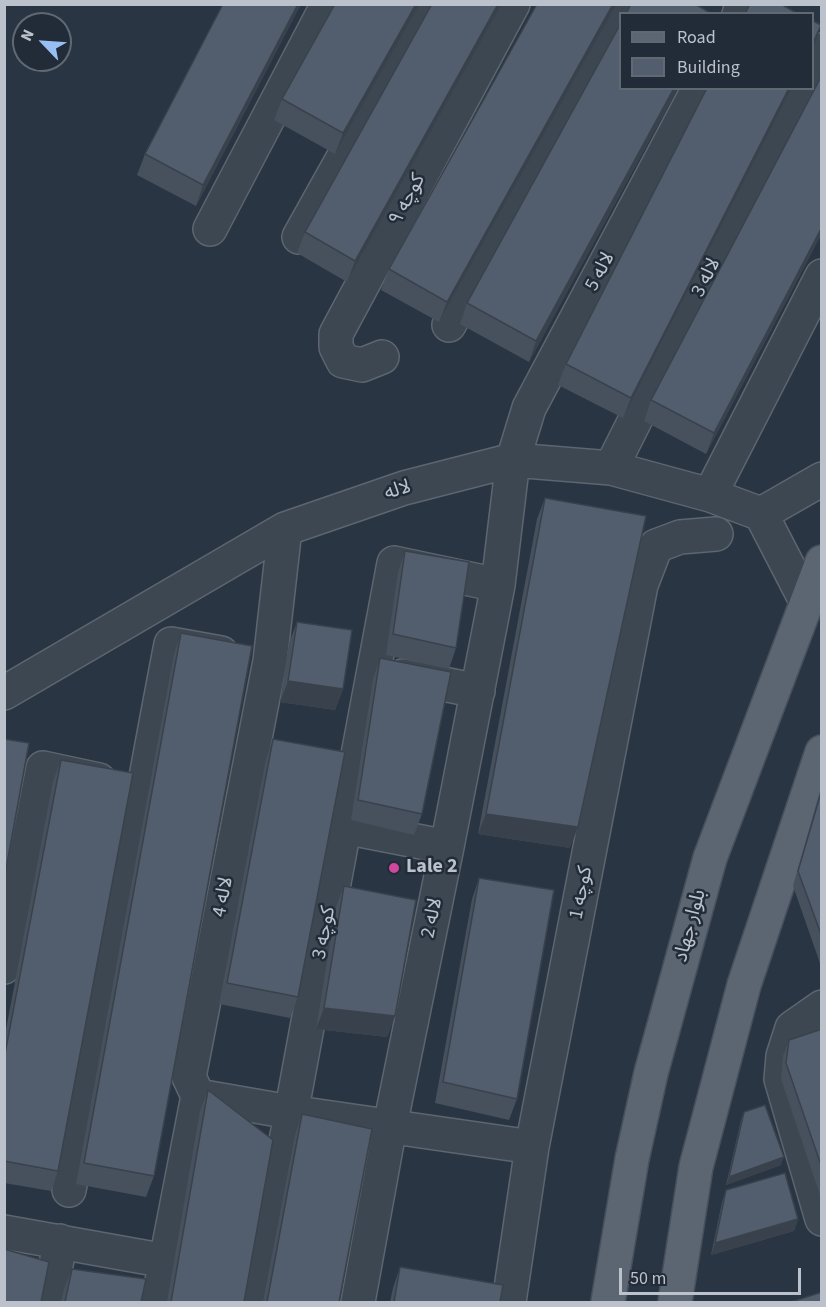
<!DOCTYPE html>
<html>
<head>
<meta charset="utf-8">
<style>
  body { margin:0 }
  #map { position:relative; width:826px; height:1307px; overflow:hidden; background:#293542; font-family:"Source Sans 3",sans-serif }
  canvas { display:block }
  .frame { position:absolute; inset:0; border:6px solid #bbc2cc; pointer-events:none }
  .legend { position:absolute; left:619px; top:12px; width:195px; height:78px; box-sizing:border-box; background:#222c38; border:2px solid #5f6873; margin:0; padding:8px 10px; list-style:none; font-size:18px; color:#bbc2cc }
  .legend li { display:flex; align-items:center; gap:12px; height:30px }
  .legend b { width:30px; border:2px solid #5f6873 }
  .north { position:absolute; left:12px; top:12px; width:60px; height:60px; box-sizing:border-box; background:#222c38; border:2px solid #5f6873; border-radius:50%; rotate:295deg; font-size:16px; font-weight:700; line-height:24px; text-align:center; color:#bbc2cc }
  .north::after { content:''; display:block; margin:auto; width:21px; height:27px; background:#98bff3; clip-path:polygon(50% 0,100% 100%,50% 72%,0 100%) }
  .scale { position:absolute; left:619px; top:1268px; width:182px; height:27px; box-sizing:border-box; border:3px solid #bbc2cc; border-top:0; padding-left:8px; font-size:18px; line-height:21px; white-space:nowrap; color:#bbc2cc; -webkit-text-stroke:4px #222c38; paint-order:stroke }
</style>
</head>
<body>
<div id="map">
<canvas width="826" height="1307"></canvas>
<div class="frame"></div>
<ul class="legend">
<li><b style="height:8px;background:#5b6672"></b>Road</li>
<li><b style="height:16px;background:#525e6d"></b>Building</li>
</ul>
<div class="north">N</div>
<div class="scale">50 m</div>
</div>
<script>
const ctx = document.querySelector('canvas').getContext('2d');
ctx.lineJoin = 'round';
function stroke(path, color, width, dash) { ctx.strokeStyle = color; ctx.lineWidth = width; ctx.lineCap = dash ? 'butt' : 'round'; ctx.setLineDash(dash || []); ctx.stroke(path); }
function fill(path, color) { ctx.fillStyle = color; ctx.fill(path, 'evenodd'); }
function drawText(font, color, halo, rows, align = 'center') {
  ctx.font = font + ' "Source Sans 3","Noto Sans Arabic",sans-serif'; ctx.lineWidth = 5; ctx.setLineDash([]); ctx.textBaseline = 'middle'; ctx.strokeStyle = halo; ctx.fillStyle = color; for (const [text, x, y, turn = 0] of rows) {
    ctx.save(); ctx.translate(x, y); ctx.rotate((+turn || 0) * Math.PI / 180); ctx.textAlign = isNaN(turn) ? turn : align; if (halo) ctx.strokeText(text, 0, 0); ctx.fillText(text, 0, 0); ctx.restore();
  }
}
const minor = new Path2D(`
  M739 14 743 4
  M812 67 822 50
  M210 229 328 4
  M299 237 429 4
  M449 325 624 4
  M382 357 362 365 343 361 336 347V334L513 4
  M611 468 802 88
  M710 495 822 276
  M761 514 806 601
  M761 514 822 479
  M403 676 478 691
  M4 693 285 529 404 488 513 460 611 468 710 495 761 514
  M324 823 447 847
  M4 967 43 768 99 780
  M822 1007 792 1028 783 1056 781 1079 822 1219
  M198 1096 290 1112 532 1147
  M69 1190C105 1008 136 826 171 644L221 653
  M4 1232 166 1261
  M50 1302 60 1241
  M158 1302 198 1096 189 1077 270 661 285 529
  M256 1302C300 1056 349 809 394 563L498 585
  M358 1302 390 1126 447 847 498 585 513 460 529 408 699 88
  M509 1302 532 1147 641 585 656 546 680 537 716 534`);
const major = new Path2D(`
  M608 1302 632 1159 651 1073 710 858 822 562
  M675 1302 696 1167 744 985 822 752`);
stroke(minor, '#5c6570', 36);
stroke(major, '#47505c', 36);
stroke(minor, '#3d4752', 33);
stroke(major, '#5b6672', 33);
fill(new Path2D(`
  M223 4H301L196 206 137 175 145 154Z
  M420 4 335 154 274 120 282 99Z
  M502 4 347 282 297 253 305 232Z
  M617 4 439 322 381 290 389 269Z
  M822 75V233L706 454 644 421 651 400Z
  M621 88H678L529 362 460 324 467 303Z
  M792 88 623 418 558 385 566 364Z
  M545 498 570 848 478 834 537 519Z
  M405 551 456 648 449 669 386 655 398 572Z
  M297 622 343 689 335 710 280 702 289 643Z
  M181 633 154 1176 146 1197 76 1184 174 654Z
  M380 658 422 814 414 835 351 820 373 679Z
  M273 739 298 997 290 1018 219 1004 266 759Z
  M61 760 58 1171 51 1191 4 1183V1040L53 781Z
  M822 784V969L793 886Z
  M479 878 517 1099 509 1120 435 1103 472 899Z
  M344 886 395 1016 387 1037 316 1029 336 907Z
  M822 1029V1201L781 1079 783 1056 789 1040Z
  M208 1090 244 1302H167L200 1111Z
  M744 1112 781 1165 726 1185 741 1120Z
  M302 1114 339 1302H263L295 1135Z
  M726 1190 798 1219 794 1231 711 1255 722 1202Z
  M400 1267 500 1302H390L393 1288Z
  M72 1269 141 1302H61L64 1289Z`), '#47515e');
fill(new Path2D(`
  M298 4H301L196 206 203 185Z
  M416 4H420L335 154 343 133Z
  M498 4H502L347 282 355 261Z
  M613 4H617L439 322 447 302Z
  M821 25 813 49V43Z
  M674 88H678L529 362 536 341Z
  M789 88H792L623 418 631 398Z
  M822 227V233L706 454 714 433Z
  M288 681 343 689 335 710 280 702Z
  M486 814 578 827 570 848 478 834Z
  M324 1008 395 1016 387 1037 316 1029Z
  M784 1157 781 1165 726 1185 729 1177Z
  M798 1219 794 1231 711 1255 715 1243Z`), '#39424c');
const building = new Path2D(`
  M223 4H298L203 185 145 154Z
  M335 4H416L343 133 282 99Z
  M432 4H498L355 261 305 232Z
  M537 4H613L447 302 389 269Z
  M631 4H695L712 14H626Z
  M750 4H781L798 14H745Z
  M813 21 821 25 813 43Z
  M621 23V88H674L536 341 467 303Z
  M822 75V227L714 433 651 400Z
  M707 88H789L631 398 566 364Z
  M545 498 646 516 578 827 486 814Z
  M405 551 469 562 456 648 393 634Z
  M297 622 352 630 343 689 288 681Z
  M181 633 252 646 154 1176 84 1163Z
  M380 658 451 672 422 814 358 800Z
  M4 739 29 743 4 880Z
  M273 739 345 752 298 997 227 983Z
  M61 760 133 773 58 1171 4 1161V1059Z
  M822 789V937L798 871Z
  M479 878 554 890 517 1099 443 1082Z
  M344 886 416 900 395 1016 324 1008Z
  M822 1029V1168L786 1063 789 1040Z
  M208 1090 273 1140 244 1302H171Z
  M765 1105 784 1157 729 1177 744 1112Z
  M302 1114 372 1129 339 1302H267Z
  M785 1173 798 1219 715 1243 726 1190Z
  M4 1249 49 1262 41 1302H4Z
  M400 1267 503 1285 500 1302H394Z
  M72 1269 146 1279 141 1302H65Z
  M822 1292V1302H791Z`);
fill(building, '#525e6d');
stroke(building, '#39424c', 1.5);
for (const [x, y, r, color] of [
  [394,868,6,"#d1479c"]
]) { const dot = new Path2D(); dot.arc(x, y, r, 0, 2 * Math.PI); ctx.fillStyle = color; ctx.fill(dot); stroke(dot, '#222c38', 2); }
drawText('20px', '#bbc2cc', '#222c38', [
  ["کوچه ۹",408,200,-62],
  ["لاله 5",601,272,-62],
  ["لاله 3",707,278,-63],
  ["لاله",398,491,-17],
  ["کوچه 1",582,893,-79],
  ["لاله 4",224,897,-79],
  ["لاله 2",433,918,-78],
  ["بلوار جهاد",691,926,-75],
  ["کوچه 3",325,933,-79]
]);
drawText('bold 20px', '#bbc2cc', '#222c38', [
  ["Lale 2",406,868]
], 'left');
</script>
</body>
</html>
